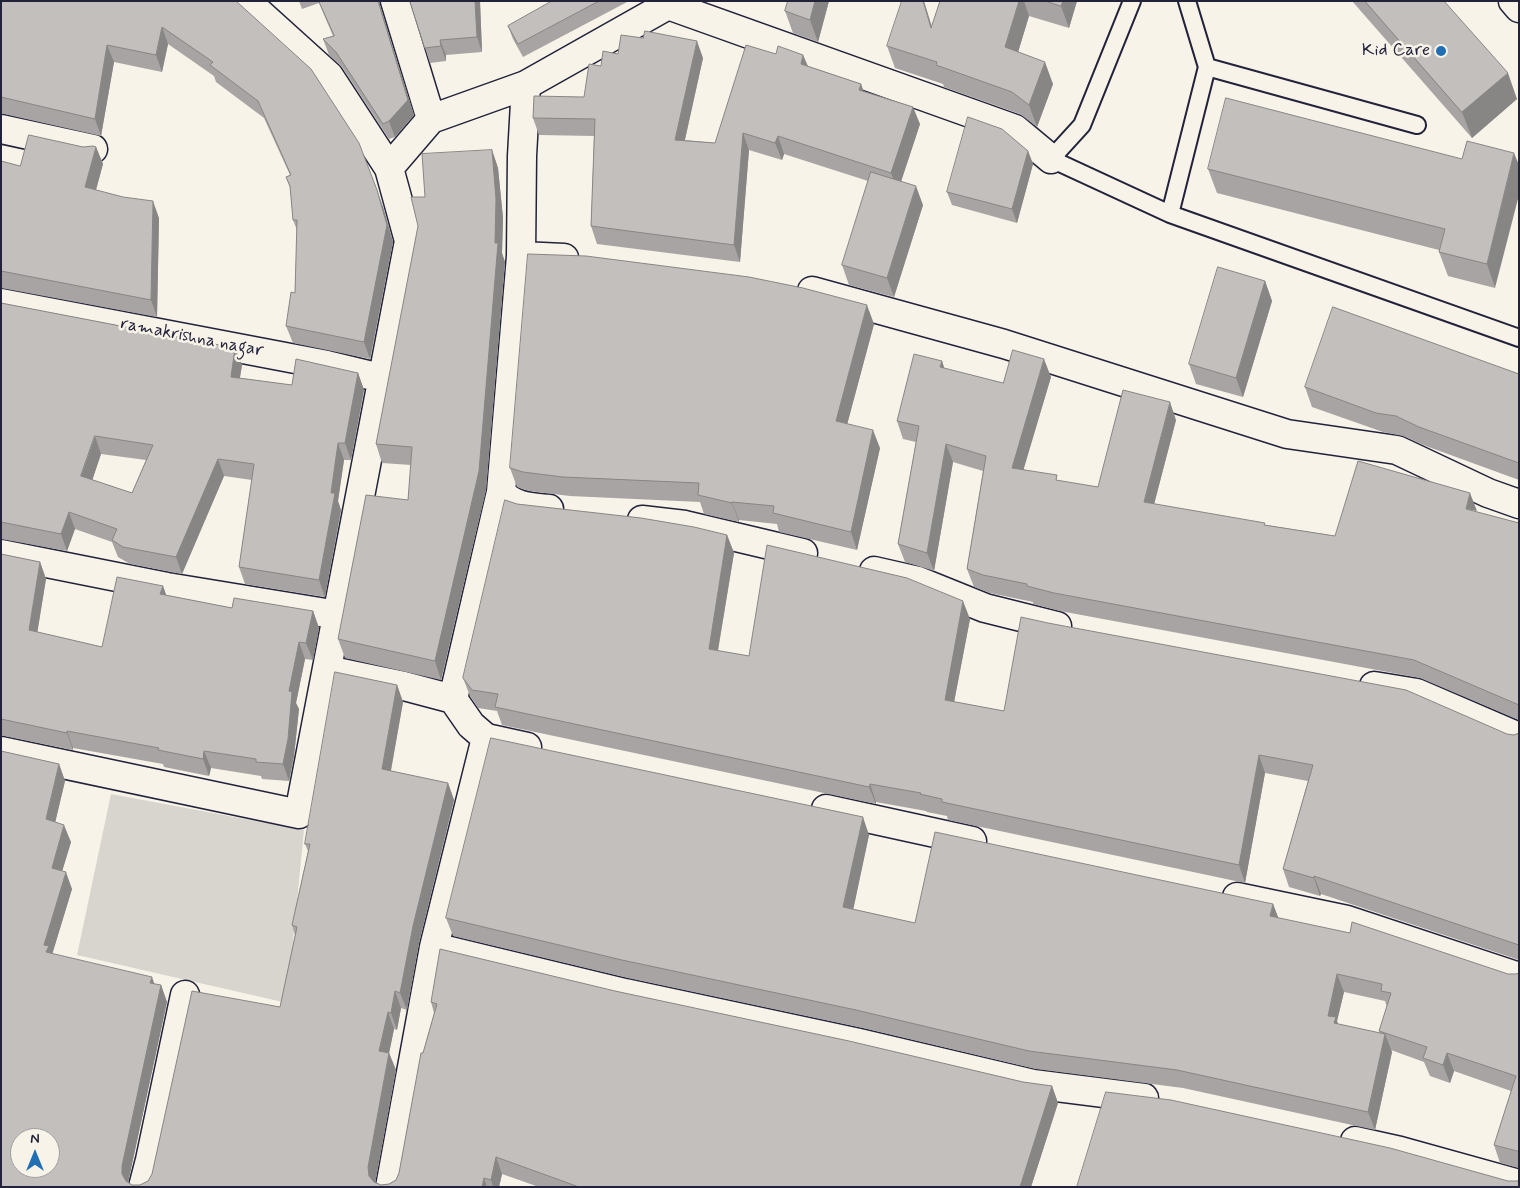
<!DOCTYPE html>
<html>
<head>
<meta charset="utf-8">
<style>
  body { margin:0 }
  #map { position:relative; width:1520px; height:1188px; overflow:hidden; background:#f7f3e8; font-family:Mynerve,sans-serif }
  canvas { display:block }
  .frame { position:absolute; inset:0; border:2px solid #22223b; pointer-events:none }
  .north { position:absolute; left:10px; top:1128px; width:50px; height:50px; box-sizing:border-box; background:#f7f3e8; border:1px solid #a29fa3; border-radius:50%; rotate:0deg; font-size:14px; font-weight:700; line-height:20px; text-align:center; color:#22223b }
  .north::after { content:''; display:block; margin:auto; width:18px; height:22px; background:#1f6fb2; clip-path:polygon(50% 0,100% 100%,50% 72%,0 100%) }
</style>
</head>
<body>
<div id="map">
<canvas width="1520" height="1188"></canvas>
<div class="frame"></div>
<div class="north">N</div>
</div>
<script>
const ctx = document.querySelector('canvas').getContext('2d');
ctx.lineJoin = 'round';
function fill(path, color) { ctx.fillStyle = color; ctx.fill(path, 'evenodd'); }
function stroke(path, color, width, dash) { ctx.strokeStyle = color; ctx.lineWidth = width; ctx.lineCap = dash ? 'butt' : 'round'; ctx.setLineDash(dash || []); ctx.stroke(path); }
function drawText(font, color, halo, rows, align = 'center') {
  ctx.font = font + ' Mynerve,sans-serif'; ctx.lineWidth = 5; ctx.setLineDash([]); ctx.textBaseline = 'middle'; ctx.strokeStyle = halo; ctx.fillStyle = color; for (const [text, x, y, turn = 0] of rows) {
    ctx.save(); ctx.translate(x, y); ctx.rotate((+turn || 0) * Math.PI / 180); ctx.textAlign = isNaN(turn) ? turn : align; if (halo) ctx.strokeText(text, 0, 0); ctx.fillText(text, 0, 0); ctx.restore();
  }
}
fill(new Path2D(`
  M111 794 304 830 287 1003 77 955Z`), '#d8d5cf');
const lane = new Path2D(`
  M1132 1 1082 125 1051 159 1170 214
  M1187 1 1207 67 1170 214 1519 338
  M1207 67 1417 125`);
const street = new Path2D(`
  M395 1 431 119
  M668 5 1015 129 1051 159
  M1 129 93 149
  M389 168 431 119 526 85 675 1
  M521 256 564 258
  M812 291 1004 344 1287 434 1397 450 1488 493 1519 504
  M1 303 327 365 381 378
  M501 492C513 507 531 507 549 509
  M642 520 685 525 803 553
  M1 554 167 587 338 615
  M874 571 918 581 985 608 1057 626
  M327 670 404 686 453 699 471 725 486 738 527 747
  M1374 686 1417 693 1519 737
  M453 699 501 492 521 256 522 156 526 85
  M1 751 299 814 409 241 389 168 329 76 246 1
  M826 809 972 841
  M1237 897 1347 920 1519 977
  M434 947 625 993 859 1043 1033 1084 1144 1098
  M1355 1141 1400 1151 1519 1184
  M143 1187 150 1160 185 995
  M390 1187 434 947 486 738`);
const highway = new Path2D(`
  M1513 1 1519 8`);
stroke(lane, '#22223b', 20);
stroke(street, '#22223b', 31);
stroke(highway, '#22223b', 31);
stroke(lane, '#f7f3e8', 16);
stroke(street, '#f7f3e8', 28);
stroke(highway, '#f7f3e8', 28);
fill(new Path2D(`
  M1 1H236L383 207 393 242 370 359 293 343 286 326 295 293 297 230 293 220 290 188 286 177 290 175 264 118 216 82 214 76 168 44 162 72 114 62 101 136 4 114H1Z
  M299 1H380V6L414 115 395 137 389 139 342 67 329 55 323 39 333 36 319 3 302 9Z
  M410 1H480L482 52 446 55V61L430 63 425 48Z
  M552 1H629L523 57 513 39 508 26Z
  M788 1H829L818 42 793 33 785 11Z
  M940 1H1077L1069 28 1029 16 1018 52 1053 84 1037 127 1020 114 944 87 943 84 895 68 887 46 932 26Z
  M1352 1H1444L1517 99 1472 138Z
  M618 54 703 58 685 140 715 143 776 54 803 55 808 66 861 84 863 91 920 124 901 181 923 205 894 297 849 285 842 265 868 181 784 154 782 160 749 150 740 262 597 244 591 226 594 136 539 135 533 118 584 97 601 66Z
  M83 147H96L103 164 96 190 159 218 157 317 1 288V161L20 166Z
  M492 150 498 168 503 218 502 253 505 262 486 490 441 680 345 658 338 639 408 500 411 465 382 463 376 444 425 197Z
  M1028 151 1033 164 1017 223 952 205 947 192Z
  M1462 159 1495 288 1448 276 1439 252V250L1217 193 1208 169Z
  M1265 281 1272 301 1243 397 1196 384 1189 364Z
  M1 303 235 348 242 365 240 378 292 385 358 373 364 390 351 460H344L338 501 341 510 325 597 245 584 239 567 252 480 224 476 182 574 130 564 118 557 112 542 75 529 67 551 1 539ZM101 454 146 460 132 493 92 480Z
  M874 324 847 424 880 448 857 550 779 532 777 524 739 520V522L704 514 700 502 570 496 529 491 517 487 510 468Z
  M942 361 944 369 1003 383 1051 377 1023 469 1059 481 1098 487 1176 420 1154 504 1266 525 1335 536 1477 512 1519 523V720L1420 678 1060 611 1033 604V602L990 593 974 587 967 569 983 471 953 462 934 571 905 562 898 544 916 442 903 439 897 421Z
  M1519 374V480L1426 446 1403 436 1383 432 1312 407 1305 387Z
  M517 504 727 535 734 553 718 651 749 656 970 619 954 702 1004 711 1507 734 1514 735 1519 733V960L1321 894 1320 896 1289 887 1283 869 1308 781 1265 773 1245 883 948 820 947 816 927 812 926 811 876 802V804L502 725 497 711 478 708 470 696 463 678Z
  M1 554 40 562 46 579 37 632 102 647 163 586 166 595 232 608 313 611 319 628 313 660 305 659 296 703 299 709 294 756 289 781 262 779 261 776 211 768 209 776 164 767 163 764 73 748V750L4 736H1Z
  M397 685 403 702 391 771 448 783 454 800 419 943 407 1010 401 1008 397 1030 394 1029 389 1053 396 1070 375 1183 381 1185 389 1184 396 1180 399 1173 423 1053 434 1013 431 1002 615 991 1023 1082 1052 1086 1058 1103 1031 1187H539L502 1174 499 1187H1L59 764 65 781 55 822 71 842 62 871 72 889 52 954 154 984 161 985 167 1002 128 1182 132 1185H140L148 1181 280 1007 295 935 292 925 308 851 305 844Z
  M869 835 853 909 915 923 1273 904 1278 918 1508 974H1516L1519 973V1168L1500 1163 1494 1145 1511 1091 1454 1071 1450 1083 1430 1076 1424 1062 1391 1050 1392 1052 1375 1130 1183 1088 1036 1069 863 1028 628 978 453 936 446 918ZM1344 992 1385 1001 1387 1007 1379 1031 1380 1033 1338 1024 1337 1021Z`), '#a7a4a3');
fill(new Path2D(`
  M378 1H380V6L414 115 395 137 389 121Z
  M475 1H480L482 52 477 37Z
  M815 1H829L818 42 810 20Z
  M923 1H924L939 50 931 28Z
  M1019 1H1024L1029 16 1013 69 1005 47Z
  M1063 1H1077L1069 28 1061 6Z
  M162 27 168 44 162 72 156 55Z
  M440 40 446 55V61L441 46Z
  M697 41 703 58 681 157 675 140Z
  M107 45 114 62 101 136 95 119Z
  M803 55 810 72 801 64Z
  M1045 62 1053 84 1037 127 1029 105Z
  M1508 73 1517 99 1472 138 1462 112Z
  M861 84 867 101 859 90Z
  M913 107 920 124 898 191 891 173Z
  M743 133 749 150 740 262 734 245Z
  M778 136 784 154 782 160 775 143Z
  M96 147 103 164 92 204 85 187Z
  M492 150 498 168 503 218 502 253 505 262 486 490 441 680 435 661 495 243Z
  M1028 151 1033 164 1017 223 1012 209Z
  M1514 153 1519 165V195L1495 288 1487 264Z
  M916 186 923 205 894 297 887 278Z
  M377 190 383 207 393 242 370 359 364 342Z
  M153 201 159 218 157 317 151 300Z
  M1265 281 1272 301 1243 397 1236 378Z
  M867 305 874 324 843 440 836 421Z
  M235 348 242 365 237 394 231 377Z
  M1044 359 1051 377 1019 485 1012 468Z
  M942 361 948 379 940 367Z
  M358 373 364 390 351 460 345 443Z
  M1170 402 1176 420 1150 520 1144 502Z
  M873 430 880 448 857 550 851 532Z
  M95 436 101 454 88 493 81 476Z
  M338 443 344 460 338 501 341 510 325 597 319 580Z
  M946 444 953 462 934 571 927 553Z
  M218 459 224 476 182 574 176 557Z
  M1470 493 1477 511 1466 509Z
  M732 502 739 520V522L732 503Z
  M69 512 75 529 67 551 61 534Z
  M727 535 734 553 715 667 709 649Z
  M40 562 46 579 35 647 29 630Z
  M163 586 169 603 160 594Z
  M963 601 970 619 951 718 945 700Z
  M313 611 319 628 313 660 306 643Z
  M299 642 305 659 296 703 299 709 294 756 289 781 283 764 289 691Z
  M397 685 403 702 388 786 382 769Z
  M67 731 73 748V750L67 733Z
  M204 751 211 768 209 776 203 759Z
  M1259 755 1265 773 1245 883 1239 865Z
  M59 764 65 781 52 836 46 819Z
  M448 783 454 800 419 943 407 1010 400 993 413 926Z
  M870 784 876 802V804L869 787Z
  M863 817 869 835 850 925 843 907Z
  M64 825 71 842 58 885 52 868Z
  M66 872 72 889 52 955 53 969 44 945Z
  M1314 876 1321 894 1320 896 1314 878Z
  M1273 904 1280 922 1270 916Z
  M1337 974 1344 992 1337 1021 1342 1035 1328 1016Z
  M152 977 158 994 150 983Z
  M161 985 167 1002 128 1183V1187L122 1174V1166Z
  M395 991 401 1008 397 1030 391 1013Z
  M388 1012 394 1029 386 1068 379 1051Z
  M1385 1034 1392 1052 1375 1130 1368 1112Z
  M389 1053 396 1070 375 1184 369 1176 368 1167Z
  M1447 1053 1454 1071 1450 1083 1443 1065Z
  M1052 1086 1058 1103 1031 1187H1020Z
  M496 1157 502 1174 499 1187H493L491 1180Z
  M484 1178 487 1187H482Z`), '#888684');
const building = new Path2D(`
  M1 1H236L311 69 359 143 377 190 387 225 364 342 286 326 291 292 295 293 297 220H293L290 186 286 177 291 175 258 101 210 65 213 62 162 27 156 55 107 45 95 119 1 97Z
  M319 1H378L408 100 389 121 383 124 336 52 323 39 334 36Z
  M410 1H475L477 37 440 40 441 46 425 48Z
  M552 1H599L518 44 508 26Z
  M788 1H815L810 20 785 11Z
  M902 1H923L931 28 940 1H1019L1005 47 1045 62 1029 105 1012 92 936 65 937 62 887 46Z
  M1046 1H1063L1061 6Z
  M1365 1H1444L1508 73 1462 112Z
  M645 31 697 41 675 140 715 143 746 45 776 54 778 46 803 55 801 64 861 84 859 90 913 107 891 173 778 136 775 143 743 133 734 245 591 226 595 119 533 118 534 96 584 97 589 64 601 66 603 51 618 54 621 35 643 38Z
  M1226 98 1462 159 1467 141 1514 153 1487 264 1439 252 1445 229 1208 169Z
  M968 117 1002 129 1028 151 1012 209 947 192Z
  M29 135 83 147 93 146 96 147 85 187 123 197 153 201 151 300 1 271V161L20 166Z
  M492 150 496 199 495 243H498L479 471 435 661 338 639 366 495 408 500 412 447 376 444 418 226 411 197H425L422 154Z
  M871 172 916 186 887 278 842 265Z
  M528 254 586 256 749 277 803 288 867 305 836 421 873 430 851 532 773 513 774 506 732 502V503L698 495 699 483 563 477 523 472 510 468Z
  M1218 267 1265 281 1236 378 1189 364Z
  M1 303 235 348 231 377 292 385 296 359 358 373 345 443H338L331 493H335L319 580 239 567 254 464 218 459 176 557 123 547 112 540 117 529 69 512 61 534 1 522ZM95 436 153 445 132 493 81 476Z
  M1333 307 1519 374V463L1419 427 1396 416 1376 413 1305 387Z
  M1013 350 1044 359 1012 468 1057 475 1056 480 1098 487 1123 390 1170 402 1144 502 1265 523 1264 525 1335 536 1358 461 1470 493 1466 509 1519 523V705L1414 660 1054 593 1027 586V584L983 575 967 569 986 456 946 444 927 553 898 544 919 426 897 421 914 354 942 361 940 367 1003 383Z
  M505 500 517 504 641 518 694 527 727 535 709 649 749 656 767 545 907 578 963 601 945 700 1004 711 1021 617 1048 623 1406 690 1507 734 1514 735 1519 733V945L1314 876V878L1283 869 1313 765 1259 755 1239 865 942 802V799L920 794 921 793 870 784 869 787 495 707 498 694 472 690 463 678Z
  M1 554 40 562 29 630 102 647 117 577 163 586 160 594 232 608 234 598 313 611 306 643 299 642 289 691 292 692 288 739 283 764 256 762V759L204 751 203 759 158 750 159 748 67 731V733L1 719Z
  M335 672 397 685 382 769 448 783 413 926 400 993 395 991 391 1013 388 1012 379 1051 389 1053 368 1167 369 1176 374 1182 381 1185 389 1184 396 1180 399 1173 421 1053H423L437 1004 431 1002 440 949 615 991 849 1041 1023 1082 1052 1086 1020 1187H579L496 1157 491 1180 484 1178 482 1187H1V751L59 764 46 819 64 825 52 868 66 872 44 945 49 946 46 952 152 977 150 983 161 985 122 1166V1174L126 1181 132 1185H140L148 1181 152 1174 192 991 280 1007 297 927 292 925 310 844H305ZM20 1138H50V1168H20Z
  M491 738 863 817 843 907 915 923 935 832 1273 904 1270 916 1350 933 1352 922 1508 974H1516L1519 973V1152L1517 1151 1494 1145 1516 1076 1447 1053 1443 1065 1423 1058 1427 1047 1379 1031 1391 993 1381 991 1382 984 1337 974 1328 1016 1336 1017 1334 1023 1385 1034 1368 1112 1177 1070 1029 1051 856 1010 622 960 446 918Z
  M1106 1092 1171 1100 1390 1148 1508 1181H1517L1519 1180V1187H1077Z`);
fill(building, '#c2bfbd');
stroke(building, '#888684', 1);
for (const [x, y, r, color] of [
  [1441,51,6,"#1f6fb2"]
]) { const dot = new Path2D(); dot.arc(x, y, r, 0, 2 * Math.PI); ctx.fillStyle = color; ctx.fill(dot); stroke(dot, '#f7f3e8', 2); }
drawText('18px', '#22223b', '#f7f3e8', [
  ["Kid Care",1430,51]
], 'right');
drawText('18px', '#22223b', '#f7f3e8', [
  ["ramakrishna nagar",192,338,11]
]);
</script>
</body>
</html>
